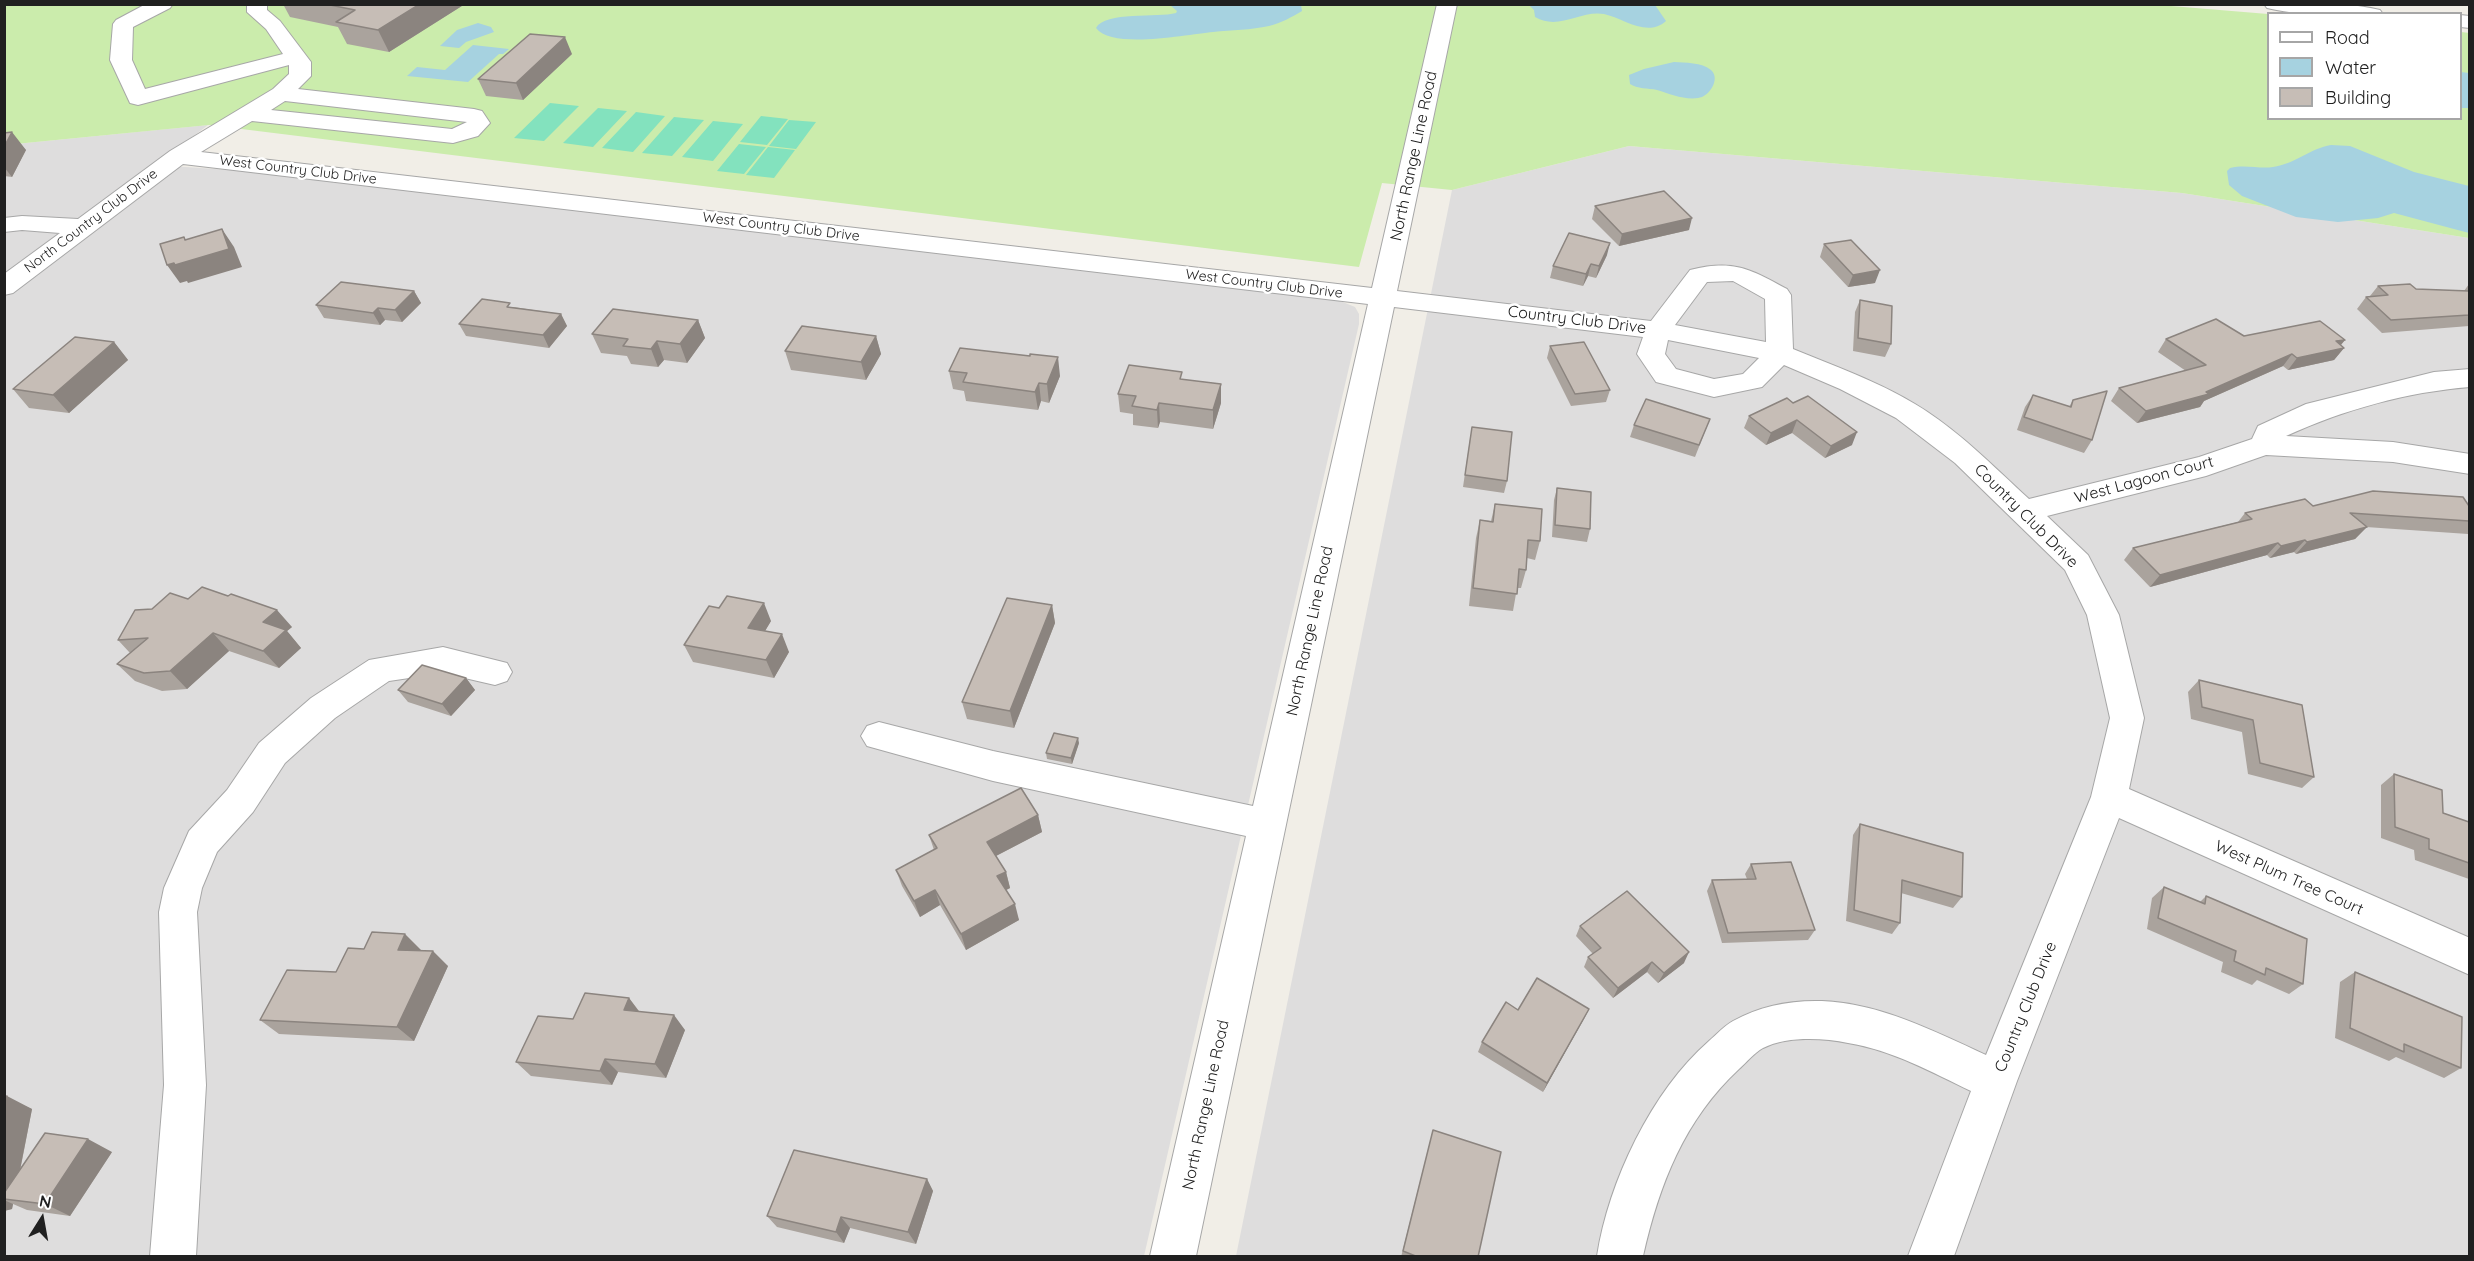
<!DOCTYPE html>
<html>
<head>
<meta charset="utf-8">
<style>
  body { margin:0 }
  #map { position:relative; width:2474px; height:1261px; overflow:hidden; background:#f1eee7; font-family:Quicksand,sans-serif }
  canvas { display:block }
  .frame { position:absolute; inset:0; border:6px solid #202020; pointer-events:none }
  .legend { position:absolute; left:2267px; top:12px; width:195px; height:108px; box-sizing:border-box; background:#fff; border:2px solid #a6a6a6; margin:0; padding:8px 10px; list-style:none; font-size:18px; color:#202020 }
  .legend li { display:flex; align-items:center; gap:12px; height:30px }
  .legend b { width:30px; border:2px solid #a6a6a6 }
  .north { position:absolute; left:12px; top:1189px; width:60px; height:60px; -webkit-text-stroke:4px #fff; paint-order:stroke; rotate:11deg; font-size:16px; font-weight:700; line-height:24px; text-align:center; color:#202020 }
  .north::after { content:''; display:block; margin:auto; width:21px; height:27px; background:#202020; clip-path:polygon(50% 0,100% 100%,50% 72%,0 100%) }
</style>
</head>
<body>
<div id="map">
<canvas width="2474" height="1261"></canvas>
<div class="frame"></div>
<ul class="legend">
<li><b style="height:8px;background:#fff"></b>Road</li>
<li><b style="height:16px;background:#a6d2e0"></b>Water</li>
<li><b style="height:16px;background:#c6bdb6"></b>Building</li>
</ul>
<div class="north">N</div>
</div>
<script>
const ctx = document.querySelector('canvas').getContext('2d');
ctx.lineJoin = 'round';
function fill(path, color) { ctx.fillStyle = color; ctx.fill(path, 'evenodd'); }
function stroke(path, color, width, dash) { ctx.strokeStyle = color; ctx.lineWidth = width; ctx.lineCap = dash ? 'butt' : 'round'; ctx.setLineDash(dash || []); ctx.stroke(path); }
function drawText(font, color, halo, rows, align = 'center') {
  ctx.font = font + ' Quicksand,sans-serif'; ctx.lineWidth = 5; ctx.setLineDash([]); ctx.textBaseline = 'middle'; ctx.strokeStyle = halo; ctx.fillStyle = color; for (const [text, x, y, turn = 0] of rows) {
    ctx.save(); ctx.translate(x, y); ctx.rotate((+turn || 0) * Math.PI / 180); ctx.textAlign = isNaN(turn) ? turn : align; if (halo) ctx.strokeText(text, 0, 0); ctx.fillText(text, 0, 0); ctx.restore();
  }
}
fill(new Path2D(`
  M208 125 156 165 231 170 469 196 1335 299 1355 307 1359 314V324L1144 1256H5V145Z
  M1629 146 2182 193 2469 238V1256H1236L1452 190Z`), '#dedddd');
fill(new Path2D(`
  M5 4 2159 5 2268 14V118H2460L2461 32 2470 33 2469 238 2182 193 1629 146 1452 190 1382 183 1359 267 209 125 5 145Z`), '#cbecac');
fill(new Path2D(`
  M550 103 579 106 544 141 514 138Z
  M598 108 627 111 593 147 563 143Z
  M636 112 665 116 633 152 602 148Z
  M761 116 788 119 767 145 740 142Z
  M674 117 704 120 672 156 642 153Z
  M789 120 816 122 796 149 769 146Z
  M713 121 743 124 713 161 682 157Z
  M739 144 766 147 744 174 717 171Z
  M768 147 795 150 774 178 746 175Z`), '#83e2be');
fill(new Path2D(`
  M1301 5 1302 11C1292 17 1281 23 1269 26 1251 30 1232 30 1213 32 1189 34 1112 50 1096 28 1105 11 1158 18 1176 13L1177 11 1170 5Z
  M1529 5H1655L1666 21C1647 38 1623 18 1604 14 1580 10 1559 31 1535 17L1534 10Z
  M478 23 491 27 494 32 466 42 459 48 440 46 457 30Z
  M473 45 509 49 503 54H499L468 82 407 76 417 67 445 70Z
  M1674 62C1685 63 1702 62 1711 70 1721 79 1709 97 1698 98 1684 100 1670 94 1657 90 1648 88 1637 89 1630 84L1629 75 1644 69Z
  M2461 72 2469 73V108H2461Z
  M2331 145 2350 146 2414 172 2469 186V233L2394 213 2378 218 2338 222 2296 217 2242 196 2229 185 2227 171 2230 168C2245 164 2259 169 2273 167 2295 164 2311 148 2331 145Z`), '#a6d2e0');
const minor = new Path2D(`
  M146 4H173L170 8 133 27 132 60 145 89 283 54 266 29 247 12V4H267V10L280 21 311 62V76L298 89 474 109 482 111 490 123 478 136 453 143 252 121 201 152 1372 288 1437 4H1457L1397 291 1651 321 1690 270C1734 259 1750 269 1787 289L1791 295 1793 349C1834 366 1877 381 1915 404 1957 429 1993 466 2029 499L2199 457 2252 439 2258 426 2306 404 2434 372 2470 369V387C2407 392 2343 410 2286 436L2393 442 2470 454V474L2393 462 2266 455 2206 476 2047 516 2088 555 2119 615 2144 718 2129 789 2470 938V975L2119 818 2017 1081 1954 1256H1908L1971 1091C1931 1072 1892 1050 1848 1043 1823 1038 1787 1036 1763 1048 1754 1053 1747 1062 1739 1069 1684 1120 1659 1185 1643 1256H1597C1609 1181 1651 1092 1709 1041 1717 1034 1724 1026 1733 1021 1760 1006 1791 1000 1822 1001 1879 1003 1934 1031 1986 1055L2091 797 2110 718 2087 615 2065 570 1955 463 1896 418 1840 389 1784 365 1762 387 1714 397 1656 382 1637 354 1643 337 1394 307 1196 1256H1150L1246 836 993 781 867 746 861 736 867 726 879 722 993 751 1253 806 1368 304 183 164 13 293 4 295V274L60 233 22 230 4 232V218L22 216 78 219 170 151 273 89 289 74V65L138 105 130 103 110 60 113 24 116 20ZM285 101 467 122 452 129 271 110ZM1733 281 1765 299 1766 342 1675 325 1707 282ZM1668 340 1759 358 1743 374 1714 379 1676 369 1665 354Z
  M2264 4C2302 4 2343 1 2380 10L2383 14C2345 14 2304 17 2267 8Z
  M2460 15 2470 16V28L2460 27Z
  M443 647 507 663 512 672 507 681 495 685 443 673 389 681 335 718 285 763 253 812 217 852 202 888 197 912 206 1085 196 1256H150L164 1085 159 912 164 888 189 831 227 790 259 743 311 698 369 660Z`);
stroke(minor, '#a7a7a7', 2);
fill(minor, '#fff');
fill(new Path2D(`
  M283 4H465L389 52 347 44 338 27 290 17Z
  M572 54 523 100 486 96 478 79Z
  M4 133 26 150 12 177 4 176Z
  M1595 206 1689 230 1619 246 1592 219Z
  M1824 244 1875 283 1848 287 1820 257Z
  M1607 255 1596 278 1588 276 1583 286 1550 278 1553 266Z
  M2469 284V326L2382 333 2357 309 2366 297 2370 296 2378 286 2416 289 2464 291Z
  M414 291 421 303 402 322 385 320 380 325 324 318 316 305Z
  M1860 300 1891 344 1885 357 1853 351 1855 312Z
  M513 307 561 314 567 326 549 348 466 336 459 324Z
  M698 320 705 338 687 363 664 360 658 367 631 364 627 356 601 353 592 334Z
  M876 336 881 354 866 380 791 370 785 351Z
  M2244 336 2345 340 2341 345 2344 348 2334 360 2288 370 2283 366 2204 401 2200 407 2137 423 2111 401 2119 388 2186 371 2158 352 2166 339Z
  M114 342 128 360 69 413 29 408 13 389Z
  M1550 346 1610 390 1606 402 1571 406 1547 358Z
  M949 371 1060 376 1049 403 1041 401 1038 410 966 401 964 391 953 389Z
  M1182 380 1221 384V403L1213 429 1160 422 1158 428 1133 425V414L1120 412 1118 394Z
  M2033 395 2069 407 2073 400 2092 440 2084 453 2017 430 2025 407Z
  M1787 398 1852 445 1825 458 1792 433 1766 445 1744 428 1749 416Z
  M1710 419 1695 457 1630 437 1634 425Z
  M1470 439 1507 481 1504 493 1463 487Z
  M1557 488 1590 529 1587 542 1552 537 1554 500Z
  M1495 504 1540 541 1535 560 1527 558 1526 570 1521 588H1517L1513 611 1469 606 1476 538 1480 520 1491 521Z
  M2313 506H2469V532L2468 534 2366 527 2355 539 2296 554 2294 552 2270 558 2267 555 2150 587 2124 560 2133 548 2238 522 2245 513Z
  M188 599 292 627 287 631 301 648 279 668 229 651 187 689 162 691 135 681 117 664 130 653 118 640 152 609Z
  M1052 605 1055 623 1014 728 967 719 962 702Z
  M771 621 765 631 789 652 774 678 693 662 684 645Z
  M466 678 475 690 451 716 408 702 398 690Z
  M2199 680 2302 705 2314 777 2302 788 2248 774 2242 732 2191 719 2188 692Z
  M1079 743 1072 764 1047 759 1046 753Z
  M2394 774 2443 813 2469 822V879L2415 860 2414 850 2381 838V785Z
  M1038 815 1042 832 996 856 1006 872 1010 888 1006 890 1019 920 966 950 940 905 920 917 902 886 896 870 934 850 929 835Z
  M1860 824 1962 897 1953 908 1901 893 1900 923 1892 934 1846 921 1853 835Z
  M1751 864 1815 930 1808 940 1722 943 1707 891 1712 880 1747 879 1745 874Z
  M2164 887 2200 902 2206 896 2303 984 2289 994 2257 980 2252 985 2221 972 2223 962 2147 929 2152 898Z
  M1580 926 1684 963 1658 983 1647 972 1613 998 1584 967 1588 957 1593 954 1576 936Z
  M421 950 420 951 448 966 414 1041 279 1034 260 1020 336 972Z
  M2355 972 2461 1068 2444 1078 2396 1057 2389 1061 2335 1038 2340 982Z
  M629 998 639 1011 685 1030 666 1078 618 1072 612 1085 531 1076 516 1062 573 1019Z
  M1589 1009 1543 1092 1478 1052 1482 1042Z
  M4 1097 32 1109 20 1171 112 1152 70 1216 27 1210 13 1204 12 1209 4 1211Z
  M1433 1130 1478 1257H1401Z
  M927 1179 933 1191 916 1244 850 1228 844 1243 777 1227 767 1216Z`), '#aaa39d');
fill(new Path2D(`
  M420 4H465L389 52 378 30Z
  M565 37 572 54 523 100 516 83Z
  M12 132 26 150 12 177 4 167V147Z
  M1692 218 1689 230 1619 246 1622 234Z
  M222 229 234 247 242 267 188 283 187 281 180 283 167 265 174 263Z
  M1610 243 1607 255 1596 278 1599 266Z
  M1591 264 1588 276 1583 286 1586 274Z
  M1880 270 1875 283 1848 287 1853 275Z
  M414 291 421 303 402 322 395 310Z
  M378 308 385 320 380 325 373 313Z
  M561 314 567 326 549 348 543 335Z
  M698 320 705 338 687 363 680 344Z
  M876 336 881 354 866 380 861 362Z
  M2345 340 2337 349 2344 348 2334 360 2288 370 2297 358 2336 341Z
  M657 341 664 360 658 367 651 349Z
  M114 342 128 360 69 413 53 395Z
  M2292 354 2283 366 2204 401 2200 407 2137 423 2146 411 2206 392Z
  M1058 357 1060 376 1049 403 1047 384Z
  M1039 383 1041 401 1038 410 1035 392Z
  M1221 384V403L1213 429V410Z
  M1159 403 1160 422 1158 428 1157 410Z
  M1797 420 1792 433 1766 445 1771 433Z
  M1857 432 1852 445 1825 458 1831 446Z
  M2367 527 2355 539 2296 554 2307 542Z
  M2305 540 2294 552 2270 558 2281 546Z
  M2278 543 2267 555 2150 587 2160 575Z
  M764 603 771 621 756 646 748 628Z
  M1052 605 1055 623 1014 728 1010 711Z
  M277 610 292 627 287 631 301 648 279 668 263 651V622Z
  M213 633 229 651 187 689 170 671Z
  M782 634 789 652 774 678 766 660Z
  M466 678 475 690 451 716 442 704Z
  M1078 738 1079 743 1072 764 1071 758Z
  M1038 815 1042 832 992 858 987 842Z
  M1006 872 1010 888 1002 892 997 876Z
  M935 890 940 905 920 917 914 901Z
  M1015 904 1019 920 966 950 961 934Z
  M405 934 421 950 414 965 398 950Z
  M433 951 448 966 414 1041 397 1027Z
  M1689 952 1684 963 1658 983 1664 973Z
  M1652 962 1647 972 1613 998 1618 988Z
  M629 998 640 1013 624 1010Z
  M1589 1009 1584 1019 1543 1092 1547 1083Z
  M674 1015 685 1030 666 1078 655 1064Z
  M605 1059 618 1072 612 1085 600 1071Z
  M7 1096 32 1109 14 1200 4 1199V1108Z
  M88 1139 112 1152 70 1216 45 1204Z
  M927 1179 933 1191 916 1244 908 1232Z
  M4 1200 13 1204 12 1209 4 1211Z
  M841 1217 850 1228 844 1243 836 1232Z`), '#8b847f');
const building = new Path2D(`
  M325 4H420L378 30 336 22 355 10Z
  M530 34 565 37 516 83 478 79Z
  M12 132 4 147V133Z
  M1664 191 1692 218 1622 234 1595 206Z
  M222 229 229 249 175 265 174 263 167 265 160 244 184 237 185 240Z
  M1569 233 1610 243 1599 266 1591 264 1586 274 1553 266Z
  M1851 240 1880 270 1853 275 1824 244Z
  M341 282 414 291 395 310 378 308 373 313 316 305Z
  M2410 284 2416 289 2469 291V315L2391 320 2366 297 2388 295 2378 286Z
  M482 299 510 303 507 307 561 314 543 335 459 324Z
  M1860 300 1892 306 1891 344 1858 338Z
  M613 309 698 320 680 344 657 341 651 349 623 346 628 339 592 334Z
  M2216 319 2244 336 2320 321 2345 340 2336 341 2344 348 2297 358 2292 354 2206 392 2209 394 2146 411 2119 388 2206 365 2166 339Z
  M802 326 876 336 861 362 785 351Z
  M75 337 114 342 53 395 13 389Z
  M1584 342 1610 390 1575 394 1550 346Z
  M960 348 1030 356V354L1058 357 1047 384 1039 383 1035 392 963 382 967 373 949 371Z
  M1129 365 1182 372 1180 379 1221 384 1213 410 1159 403 1157 410 1132 406 1136 396 1118 394Z
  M2107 391 2092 440 2024 417 2033 395 2071 407 2073 400Z
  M1808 396 1857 432 1831 446 1797 420 1771 433 1749 416 1787 398 1793 403Z
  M1646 399 1710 419 1699 445 1634 425Z
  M1472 427 1512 432 1507 481 1465 475Z
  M1557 488 1591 492 1590 529 1555 525Z
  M2373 491 2463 497 2469 506V521L2350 513 2367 527 2307 542 2305 540 2281 546 2278 543 2160 575 2133 548 2252 519 2245 513 2305 499 2313 506Z
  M1495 504 1542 509 1540 541 1528 540 1526 570 1519 569 1517 594 1473 588 1480 520 1493 522Z
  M202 587 228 596 231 594 277 610 263 622 286 630 263 651 213 633 170 671 144 673 117 664 148 638 118 640 135 610 152 609 170 593 188 599Z
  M727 596 764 603 748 628 782 634 766 660 684 645 709 606 719 608Z
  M1007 598 1052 605 1010 711 962 702Z
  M422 665 466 678 442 704 398 690Z
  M2199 680 2302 705 2314 777 2260 763 2253 720 2202 707Z
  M1054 733 1078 738 1071 758 1046 753Z
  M2394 774 2442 790 2443 813 2469 822V863L2429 849V839L2395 827Z
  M1021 788 1038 815 987 842 1006 872 997 876 1015 904 961 934 935 890 914 901 896 870 937 848 929 835Z
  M1860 824 1963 853 1962 897 1902 880 1900 923 1854 910Z
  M1791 862 1815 930 1728 933 1712 880 1756 879 1751 864Z
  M2164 887 2205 904 2206 896 2307 939 2303 984 2266 968 2265 975 2234 961 2236 951 2158 918Z
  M1627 891 1689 952 1664 973 1652 962 1618 988 1588 957 1601 948 1580 926Z
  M372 932 405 934 398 950 433 951 397 1027 260 1020 287 970 336 972 348 948 364 949Z
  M2355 972 2462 1017 2461 1068 2404 1044V1052L2350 1028Z
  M1537 978 1589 1009 1547 1083 1482 1042 1506 1002 1518 1010Z
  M585 993 629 998 624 1010 674 1015 655 1064 605 1059 600 1071 516 1062 538 1016 573 1019Z
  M7 1096 4 1108V1097Z
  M1433 1130 1501 1152 1478 1257H1418L1403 1251Z
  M45 1133 88 1139 45 1204 4 1199V1193Z
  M794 1150 927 1179 908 1232 841 1217 836 1232 767 1216Z`);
fill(building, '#c6bdb6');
stroke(building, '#8b847f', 1.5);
drawText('14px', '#202020', '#fff', [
  ["West Country Club Drive",298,170,7],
  ["North Country Club Drive",91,221,-37],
  ["West Country Club Drive",781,227,7],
  ["West Country Club Drive",1264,284,7]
]);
drawText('16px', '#202020', '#fff', [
  ["North Range Line Road",1414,156,-78],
  ["Country Club Drive",1577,320,7],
  ["West Lagoon Court",2144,480,-15],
  ["Country Club Drive",2026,516,45],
  ["North Range Line Road",1310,631,-78],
  ["West Plum Tree Court",2289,878,24],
  ["Country Club Drive",2026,1007,-68],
  ["North Range Line Road",1206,1105,-78]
]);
</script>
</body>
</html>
